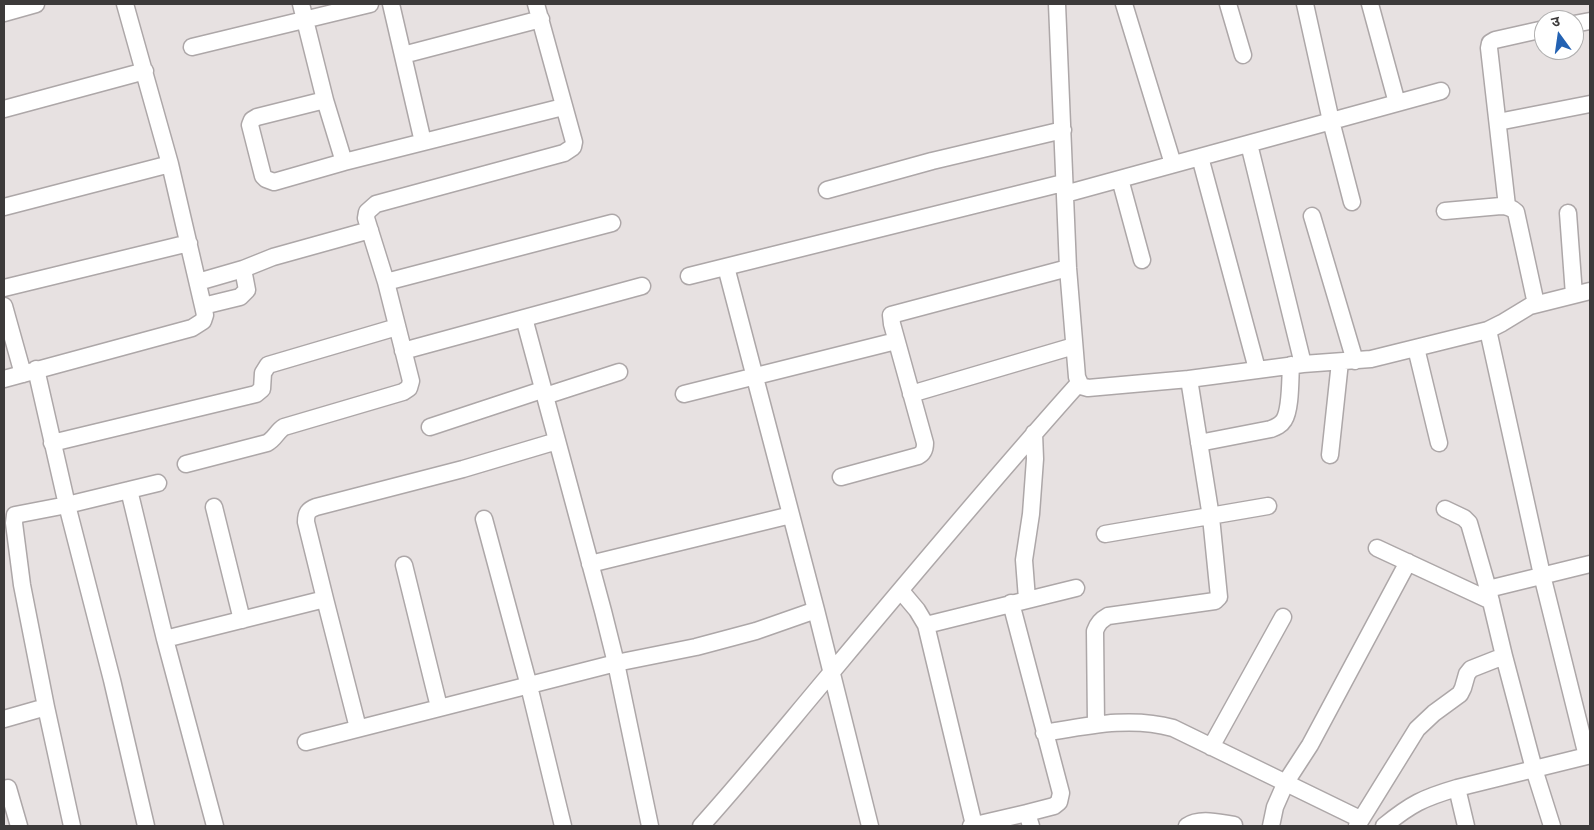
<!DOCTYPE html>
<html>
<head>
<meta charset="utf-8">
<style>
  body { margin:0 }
  #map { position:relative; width:1594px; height:830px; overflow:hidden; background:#e7e1e1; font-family:Arial,"Noto Sans Devanagari",sans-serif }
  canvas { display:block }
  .frame { position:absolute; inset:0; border:5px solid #3c3a3a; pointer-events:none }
  .north { position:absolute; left:1534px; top:10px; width:50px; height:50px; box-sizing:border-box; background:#fff; border:1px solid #b1b0b0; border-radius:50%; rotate:346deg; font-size:14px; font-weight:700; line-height:20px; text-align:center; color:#3c3a3a }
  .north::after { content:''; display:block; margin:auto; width:18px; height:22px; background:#2362b3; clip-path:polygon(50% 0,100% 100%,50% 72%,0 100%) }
</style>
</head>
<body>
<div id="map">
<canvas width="1594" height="830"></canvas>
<div class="frame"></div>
<div class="north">उ</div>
</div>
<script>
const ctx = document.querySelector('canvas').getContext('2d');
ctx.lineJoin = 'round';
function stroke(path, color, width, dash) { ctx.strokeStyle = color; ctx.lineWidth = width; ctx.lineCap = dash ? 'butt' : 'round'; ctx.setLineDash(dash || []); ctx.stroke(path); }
const minor = new Path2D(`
  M301 4 325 100 344 162
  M391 4 423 142
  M1057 4 1068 268 1077 377 1081 386 1088 388 1189 379 1303 364 1371 359 1488 330 1502 323 1530 306 1590 291
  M1124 4 1173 164
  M1228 4 1243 55
  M1305 4 1331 121 1352 202
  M1370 4 1397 103
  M4 13 36 4
  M1574 24 1590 21
  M192 47 370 4
  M403 55 541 19
  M325 100 257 117 252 120 250 125 263 176 266 179 274 182 344 162 563 107
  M4 109 145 71
  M1498 122 1590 104
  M1249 144 1303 364
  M1200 157 1257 369
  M1120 179 1142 260
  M827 190 932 161 1063 130
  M1065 194 1441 91
  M1507 206 1489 48 1490 43 1495 40 1544 29
  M4 207 170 164
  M1445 211 1501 206C1507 206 1511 207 1516 212L1536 304
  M1568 213 1574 295
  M1312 216 1355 361
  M726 267 816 610 870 826
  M689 276 1063 183
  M198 282 243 269 273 257 370 230
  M386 282 612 223
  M4 288 189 243
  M4 306 23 374
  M203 306 240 297 247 290 243 269
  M524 318 603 611 616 663 650 826
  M1416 348 1439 443
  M403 351 642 286
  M36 369 67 505 112 680 146 826
  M4 379 192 328 203 321 205 315 203 306 170 164 125 4
  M684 394 896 341
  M911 394 1074 346
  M545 396 619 372
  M430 427 542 390
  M52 443 256 394 262 389 263 373 268 365 397 327
  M1199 443 1271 429C1276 427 1281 425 1284 420 1291 409 1290 379 1291 365
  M1330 455 1340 362
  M186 464 267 443C275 439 277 431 284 427L403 392 409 388 411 381 386 282 366 218 367 212 376 204 564 153 573 147 574 142 536 4
  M841 477 918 456C924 453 925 449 925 443L892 324 891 315 1068 268
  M129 490 165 639 215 826
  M214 507 242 620
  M1445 509 1464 518 1469 523 1488 589
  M484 519 529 686 563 826
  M1105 534 1268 506
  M1377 548 1491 601
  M590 564 791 515
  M404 565 439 707
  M901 591 917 610 926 625 974 825
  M325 599 306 522C306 513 308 510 316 507L463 469 557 441
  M1027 599 1024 560 1031 514 1035 459 1034 433
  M1011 603 1061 793 1059 802 1054 806 1027 813
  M926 625 1076 588
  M165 639 325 599 358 728
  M1504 656 1534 769 1552 826
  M46 707 22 585 14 523 15 515 67 505 158 483
  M4 719 46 707 72 826
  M1096 724 1095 631C1098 623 1101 620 1108 616L1215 601 1219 597 1211 517 1189 379
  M1044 733C1087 726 1130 716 1173 728L1360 819
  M306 742 616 663 696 647 756 631 816 610
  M1211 747 1283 617
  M8 788 19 826
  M701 826C746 776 788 724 831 673 912 576 994 478 1079 383
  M971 826 1027 813 1031 826
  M1187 826C1200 817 1220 823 1234 825
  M1271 826 1275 807 1286 782 1310 745 1408 562
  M1357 826 1417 729 1434 713 1460 694 1463 688 1467 674 1471 669 1504 656 1488 589 1590 564
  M1384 826C1411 804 1423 798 1457 788
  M1466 826 1457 788 1587 756 1542 575 1488 330`);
stroke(minor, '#ada7a8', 19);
stroke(minor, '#fff', 16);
</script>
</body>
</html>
